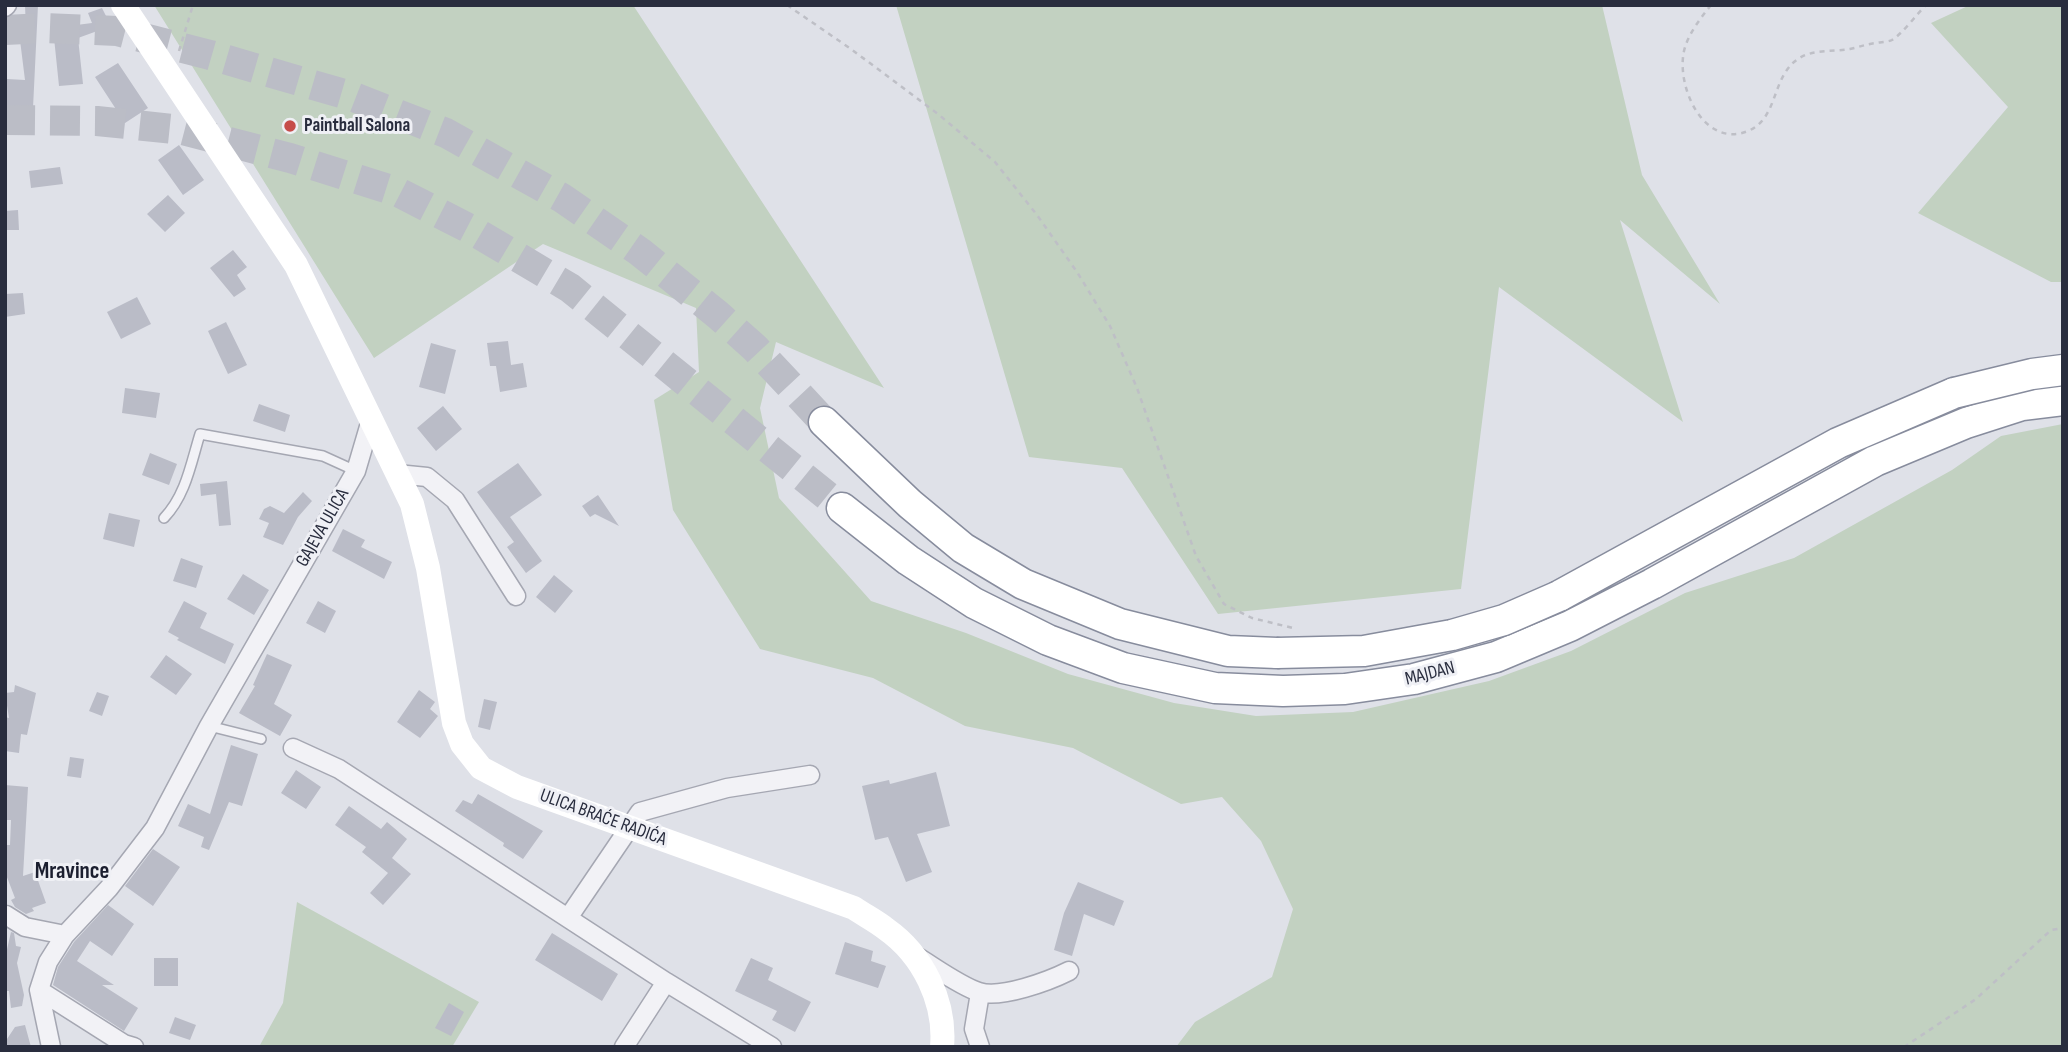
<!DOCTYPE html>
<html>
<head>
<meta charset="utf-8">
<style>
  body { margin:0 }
  #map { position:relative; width:2068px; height:1052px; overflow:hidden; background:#dfe1e8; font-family:"Sofia Sans Condensed",sans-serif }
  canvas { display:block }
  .frame { position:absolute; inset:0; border:7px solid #292d3e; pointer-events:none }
</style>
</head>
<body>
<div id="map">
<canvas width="2068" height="1052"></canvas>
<div class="frame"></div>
</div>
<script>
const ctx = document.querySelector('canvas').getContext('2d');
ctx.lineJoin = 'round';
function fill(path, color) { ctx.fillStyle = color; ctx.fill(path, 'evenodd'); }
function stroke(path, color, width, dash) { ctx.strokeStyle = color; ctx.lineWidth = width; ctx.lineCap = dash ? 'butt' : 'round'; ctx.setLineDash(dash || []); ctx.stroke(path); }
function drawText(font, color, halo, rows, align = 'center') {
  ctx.font = font + ' "Sofia Sans Condensed",sans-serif'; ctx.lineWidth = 6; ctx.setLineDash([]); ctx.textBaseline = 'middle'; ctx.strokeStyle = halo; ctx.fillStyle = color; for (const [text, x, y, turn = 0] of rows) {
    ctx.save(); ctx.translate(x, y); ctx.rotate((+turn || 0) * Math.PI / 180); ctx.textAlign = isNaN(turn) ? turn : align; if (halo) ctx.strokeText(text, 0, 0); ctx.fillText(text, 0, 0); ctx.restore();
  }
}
fill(new Path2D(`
  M154 5H633L884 388 776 342 760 408 779 498 871 601 966 633 1068 674 1174 703 1256 716 1353 712 1489 681 1571 651 1685 593 1794 558 1952 470 2001 436 2063 424V1047H1176L1195 1022 1272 977 1293 909 1261 841 1222 797 1181 804 1073 748 965 726 873 678 760 649 673 510 654 400 699 372 696 308 543 244 374 358Z
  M896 5H1602L1642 175 1720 304 1620 220 1683 422 1499 287 1461 589 1218 614 1122 468 1029 457Z
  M1970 5H2063V282H2051L1918 213 2008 107 1931 23Z
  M297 902 479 1002 452 1047H264L260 1045 283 1003Z`), '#c2d1c1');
fill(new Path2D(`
  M25 5H38L33 108 5 106 7 79 25 80 19 32 26 31Z
  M102 8 111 26 78 38 83 84 59 86 53 28 92 23 88 13Z
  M118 63 148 108 125 123 95 77Z
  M179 145 204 180 183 195 158 160Z
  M60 167 63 184 31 188 29 171Z
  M168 195 185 213 165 232 147 214Z
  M18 210 19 230H5V211Z
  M233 250 247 267 237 275 246 289 234 297 210 268Z
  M23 293 25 314 5 317V294Z
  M137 297 151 324 121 339 107 312Z
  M226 322 247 365 228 374 208 331Z
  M508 341 511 365 523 363 527 387 500 392 496 366H490L487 343Z
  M431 343 456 350 445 394 419 387Z
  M125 388 160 393 156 418 122 413Z
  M259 404 290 415 285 432 253 421Z
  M443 406 462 429 436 451 417 428Z
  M150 453 177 464 169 485 142 475Z
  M518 463 542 495 510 517 542 561 526 573 507 547 514 542 477 492Z
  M227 481 231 525 219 526 216 494 201 496 200 484Z
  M303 492 312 501 298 517 283 545 263 537 269 523 259 519 264 509 270 506 284 513Z
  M598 495 619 526 595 514 590 517 582 506Z
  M109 513 140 520 134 547 103 539Z
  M343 529 365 540 361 547 392 562 384 579 332 551Z
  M181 558 203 566 196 588 173 581Z
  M243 574 269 590 254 615 227 599Z
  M554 575 573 591 555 613 536 597Z
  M184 601 207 613 200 628 234 644 225 664 177 640 179 638 168 632Z
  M318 601 336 611 325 633 306 623Z
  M267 654 292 665 274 704 292 715 280 736 239 713 255 686 253 685Z
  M166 655 192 674 176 695 150 677Z
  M15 685 36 693 27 735 21 734 19 753 5 751V717L9 718 5 693 14 692Z
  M419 690 435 702 430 709 438 716 420 738 397 722Z
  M97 692 109 696 102 716 89 711Z
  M484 699 497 702 490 730 478 727Z
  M231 745 258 754 242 806 229 802 209 850 201 847 204 837 178 826 188 804 210 814Z
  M70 757 84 759 81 778 67 776Z
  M296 770 321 787 306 809 281 793Z
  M936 772 950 826 917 834 932 872 906 882 888 837 875 840 862 786 889 780 890 784Z
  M5 785 28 787 23 876 35 872 46 903 32 908 34 911 26 914 15 907 11 900 15 898 5 872V845H10L11 820H5Z
  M478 794 543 831 523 859 503 846 504 843 455 811 463 800 472 804Z
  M349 806 381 829 387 822 407 839 392 858 411 874 383 905 370 893 388 873 362 852 366 847 335 825Z
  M153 849 180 867 153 906 125 886Z
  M1078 882 1124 901 1114 926 1084 914 1072 956 1054 950 1064 913Z
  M108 905 134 924 112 956 90 941 77 961 114 985H102L138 1008 124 1031 53 985 58 967 74 942Z
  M11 932 14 933 16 946 21 947 17 963 24 995 22 1006 11 1008 9 991H5V958Z
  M552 933 618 974 602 1001 535 960Z
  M845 942 873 951 871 961 886 966 878 988 835 974Z
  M154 958H178V986H154Z
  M751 958 773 968 768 980 811 1002 795 1032 772 1020 777 1011 735 991Z
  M449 1003 464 1012 451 1036 435 1028Z
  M175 1017 196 1025 190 1040 169 1033Z
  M25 1025 31 1047H5V1042L15 1027Z`), '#babcc7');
stroke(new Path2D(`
  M5 30 45 28 117 31 210 55 351 96 446 133 562 198 640 252 718 315 755 348 824 422
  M5 120 97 121 183 130 290 158 398 192 472 230 570 288 842 508`), '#bbbdc6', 30, [30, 15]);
const service = new Path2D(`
  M164 518C186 495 191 463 200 434L323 456 356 471
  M209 726 261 739`);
const minor = new Path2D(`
  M5 7 7 5
  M397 474 427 477 455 500 516 596
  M293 748 339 769 666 982 772 1047
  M6 915 25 927 65 935
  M568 918 640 812 727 788 810 775
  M916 956C933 966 960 986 979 992 1001 999 1049 981 1069 971
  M39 990 124 1044 134 1047
  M980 993 974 1029 980 1047
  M51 1047 39 990 48 962 65 935 109 888 155 828 209 726 356 471 371 420
  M624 1047 666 982`);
const trunk = new Path2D(`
  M824 422 910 504 963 548 1023 584 1120 624 1228 651 1277 653
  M842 508 908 560 974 603 1048 640 1123 668 1215 688 1283 691 1345 689 1414 679 1496 657 1570 626 1652 584 1875 461 1966 423 2022 405 2063 400
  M1559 596 1838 443 1954 393`);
stroke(service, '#a5a7b2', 12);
stroke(minor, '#a5a7b2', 21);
stroke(trunk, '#878c9d', 33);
stroke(new Path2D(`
  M787 5 851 49 938 114 995 162 1037 215 1077 272 1110 326 1137 388 1196 556 1224 604 1252 618 1293 628
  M1711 5C1700 19 1688 34 1684 51 1676 87 1704 149 1748 131 1779 118 1771 77 1798 59 1812 49 1833 52 1850 49 1859 47 1867 44 1876 43 1880 42 1888 42 1892 40 1902 34 1917 14 1926 5
  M179 51 193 5
  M1904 1047 1976 999 2051 930 2063 928`), '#bebfc6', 2.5, [5, 5]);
stroke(service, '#f2f2f6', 9);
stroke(minor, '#f2f2f6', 18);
stroke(new Path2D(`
  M123 5 296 265 412 504 428 568 454 723 462 744 481 768 517 787 854 908C864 915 876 921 886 929 923 955 946 1002 942 1047`), '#fff', 24);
stroke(trunk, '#fff', 30);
const trunkBridge = new Path2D(`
  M1954 393 2032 374 2063 370
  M1277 653 1364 651 1452 635 1504 620 1559 596`);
stroke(trunkBridge, '#878c9d', 33, []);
stroke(trunkBridge, '#fff', 30);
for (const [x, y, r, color] of [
  [290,126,7,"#c64d4a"]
]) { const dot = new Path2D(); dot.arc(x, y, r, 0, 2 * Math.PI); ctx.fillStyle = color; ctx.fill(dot); stroke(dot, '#eff0f5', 2.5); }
drawText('bold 19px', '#292d3e', '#eff0f5', [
  ["Paintball Salona",304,126]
], 'left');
drawText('19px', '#292d3e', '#eff0f5', [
  ["GAJEVA ULICA",323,528,-60],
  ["MAJDAN",1430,674,-14],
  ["ULICA BRAĆE RADIĆA",603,818,20]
]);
drawText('bold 23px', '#1b1e2f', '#eff0f5', [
  ["Mravince",72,872]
]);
</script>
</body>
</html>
